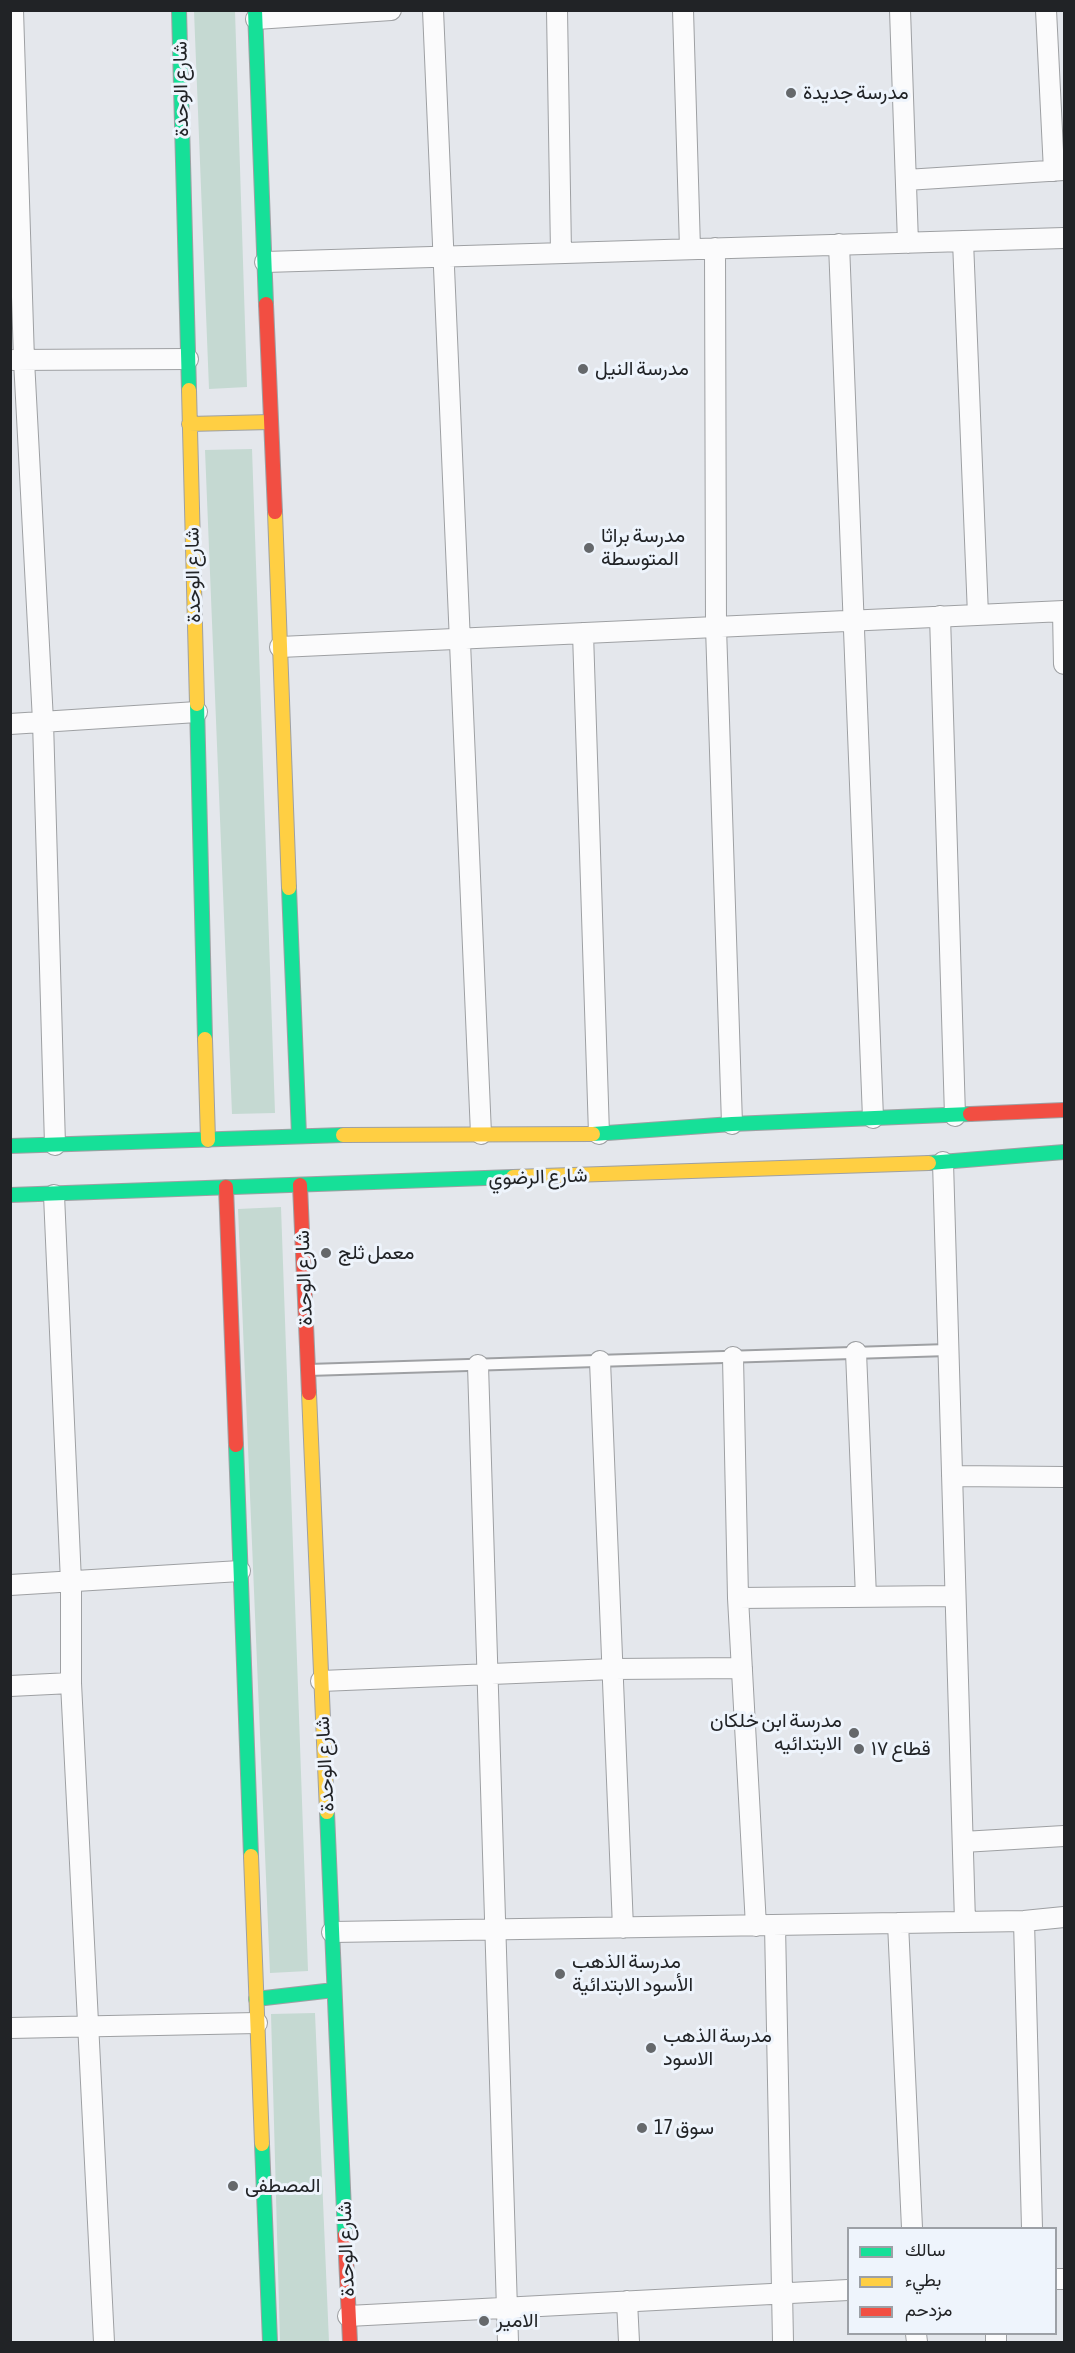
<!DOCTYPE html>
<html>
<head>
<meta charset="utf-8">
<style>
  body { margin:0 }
  #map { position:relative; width:1075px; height:2353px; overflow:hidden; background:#e4e7ec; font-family:"Asap Condensed",Vazirmatn,sans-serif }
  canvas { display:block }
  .frame { position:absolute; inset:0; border:12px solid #212326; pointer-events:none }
  .legend { position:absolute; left:847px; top:2227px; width:210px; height:108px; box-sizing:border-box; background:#eef4fc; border:2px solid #9ca0a6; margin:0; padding:8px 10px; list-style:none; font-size:18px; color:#212326 }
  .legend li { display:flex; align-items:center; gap:12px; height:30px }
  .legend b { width:30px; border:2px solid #9ca0a6 }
</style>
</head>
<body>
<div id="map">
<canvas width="1075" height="2353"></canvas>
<div class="frame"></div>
<ul class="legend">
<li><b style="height:8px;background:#16e098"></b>سالك</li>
<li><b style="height:8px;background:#ffcf43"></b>بطيء</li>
<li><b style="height:8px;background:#f24e42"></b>مزدحم</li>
</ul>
</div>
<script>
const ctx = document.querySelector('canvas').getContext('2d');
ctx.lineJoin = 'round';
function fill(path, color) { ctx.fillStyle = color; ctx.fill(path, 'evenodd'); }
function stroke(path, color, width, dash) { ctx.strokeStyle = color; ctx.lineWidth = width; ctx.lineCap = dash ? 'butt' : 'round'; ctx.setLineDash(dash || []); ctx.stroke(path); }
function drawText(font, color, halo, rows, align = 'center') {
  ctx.font = font + ' "Asap Condensed",Vazirmatn,sans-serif'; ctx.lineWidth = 6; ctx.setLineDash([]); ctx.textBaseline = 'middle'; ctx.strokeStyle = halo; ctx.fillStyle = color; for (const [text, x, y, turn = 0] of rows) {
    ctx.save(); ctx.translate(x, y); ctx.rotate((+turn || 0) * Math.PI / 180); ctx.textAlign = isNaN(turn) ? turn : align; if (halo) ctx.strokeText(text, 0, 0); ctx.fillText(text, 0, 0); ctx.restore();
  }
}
fill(new Path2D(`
  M194 11H235L247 387 209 389Z
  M252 449 275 1113 232 1114 205 450Z
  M281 1207 308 1971 270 1973 238 1209Z
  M315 2013 329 2342H280L271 2014Z`), '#c5d9d2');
const lane = new Path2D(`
  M308 1370 948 1350`);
const street = new Path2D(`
  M13 10 24 360 43 721 55 1145
  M433 10 481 1134
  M557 10 561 253
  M683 10 690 249
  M900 10 908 243
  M1046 10 1054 171
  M256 19 391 10
  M906 180 1064 170
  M963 241 978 615
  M839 244 873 1118
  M715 248 716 627 732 1124
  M265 262 1064 238
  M13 360 188 359
  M1063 611 1064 664
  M940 616 955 1116
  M583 633 599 1134
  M280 647 1064 611
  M10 724 197 712
  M943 1162 965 1922
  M54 1195 71 1582V1683L104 2342
  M856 1352 866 1597
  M733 1357 738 1598 756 1926
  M600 1361 623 1928
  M478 1365 508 2342
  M952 1476 1064 1477
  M10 1585 240 1571
  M738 1598 955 1596
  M321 1681 613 1669 742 1668
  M10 1686 71 1683
  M963 1842 1064 1836
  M1024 1921 1032 2228
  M898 1923 912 2228
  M775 1925 783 2342
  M332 1932 1024 1921 1064 1917
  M10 2028 257 2023
  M1056 2279H1064
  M627 2301 629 2342
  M348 2316 848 2290
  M916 2334 917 2342
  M996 2334V2342`);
const fast = new Path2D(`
  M179 10 189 390
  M255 10 266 304
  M197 704 205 1039
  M289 888 299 1135
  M593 1134 732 1124 970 1114
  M10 1146 343 1135
  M929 1163 1064 1152
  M10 1195 513 1177
  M236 1445 251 1856
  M327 1812 345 2235
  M256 1999 334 1990
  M262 2144 270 2342`);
const slow = new Path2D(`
  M189 390 197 704
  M189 424 271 422
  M275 512 289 888
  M205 1039 208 1140
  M343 1135 593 1134
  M513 1177 929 1163
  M309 1393 327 1812
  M251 1856 262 2144`);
const jam = new Path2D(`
  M266 304 275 512
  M970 1114 1064 1110
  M300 1185 309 1393
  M226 1187 236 1445
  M345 2235 350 2342`);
stroke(lane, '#9ea0a3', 14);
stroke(street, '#9ea0a3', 22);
stroke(fast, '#9ea0a3', 16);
stroke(slow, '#9ea0a3', 16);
stroke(jam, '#9ea0a3', 16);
stroke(lane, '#fbfbfc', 10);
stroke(street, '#fbfbfc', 20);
stroke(fast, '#16e098', 14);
stroke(slow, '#ffcf43', 14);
stroke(jam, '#f24e42', 14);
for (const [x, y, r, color] of [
  [791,93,6,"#65686b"],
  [583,369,6,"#65686b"],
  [589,548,6,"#65686b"],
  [326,1253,6,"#65686b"],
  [854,1733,6,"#65686b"],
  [859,1749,6,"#65686b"],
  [560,1974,6,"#65686b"],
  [651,2048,6,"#65686b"],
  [642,2128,6,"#65686b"],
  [233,2186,6,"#65686b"],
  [484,2321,6,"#65686b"]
]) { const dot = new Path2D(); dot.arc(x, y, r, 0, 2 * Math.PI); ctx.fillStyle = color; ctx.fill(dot); stroke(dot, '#eef4fc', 2); }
drawText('20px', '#212326', '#eef4fc', [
  ["شارع الوحدة",181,89,-91],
  ["شارع الوحدة",193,575,-91],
  ["شارع الرضوي",538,1177,-2],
  ["شارع الوحدة",304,1278,-92],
  ["شارع الوحدة",325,1764,-93],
  ["شارع الوحدة",346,2249,-92]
]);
drawText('20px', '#212326', '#eef4fc', [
  ["مدرسة جديدة",803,93],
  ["مدرسة النيل",595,369],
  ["مدرسة براثا",601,536],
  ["المتوسطة",601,559],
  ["معمل ثلج",338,1253],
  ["مدرسة ابن خلكان",842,1721,"right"],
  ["الابتدائيه",842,1744,"right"],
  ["قطاع ١٧",871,1749],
  ["مدرسة الذهب",572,1962],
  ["الأسود الابتدائية",572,1985],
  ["مدرسة الذهب",663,2036],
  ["الاسود",663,2059],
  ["سوق 17",654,2128],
  ["المصطفى",245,2186],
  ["الامير",496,2321]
], 'left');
</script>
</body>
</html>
